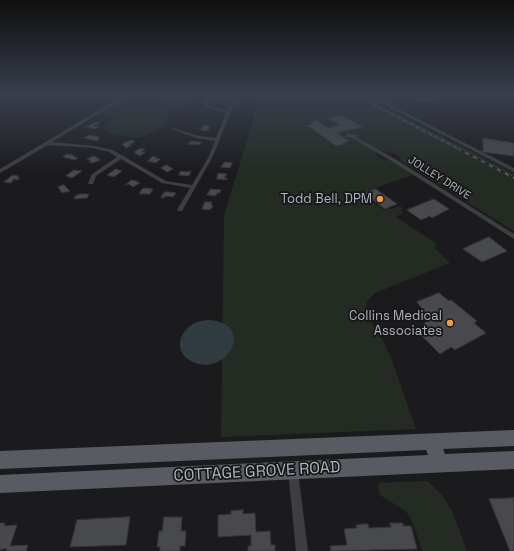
<!DOCTYPE html>
<html>
<head>
<meta charset="utf-8">
<style>
  body { margin:0 }
  canvas { display:block; background:#1b1b1d }
</style>
</head>
<body>
<canvas width="514" height="551"></canvas>
<script>
const ctx = document.querySelector('canvas').getContext('2d');
ctx.lineJoin = 'round';
function fill(path, color) { ctx.fillStyle = color; ctx.fill(path, 'evenodd'); }
function stroke(path, color, width, dash) { ctx.strokeStyle = color; ctx.lineWidth = width; ctx.lineCap = dash ? 'butt' : 'round'; ctx.setLineDash(dash || []); ctx.stroke(path); }
function drawText(font, color, halo, rows, align = 'center') {
  ctx.font = font + ' "Space Grotesk",sans-serif'; ctx.lineWidth = 3.5; ctx.setLineDash([]); ctx.textBaseline = 'middle'; ctx.strokeStyle = halo; ctx.fillStyle = color; for (const [text, x, y, turn = 0] of rows) {
    ctx.save(); ctx.translate(x, y); ctx.rotate((+turn || 0) * Math.PI / 180); ctx.textAlign = isNaN(turn) ? turn : align; if (halo) ctx.strokeText(text, 0, 0); ctx.fillText(text, 0, 0); ctx.restore();
  }
}
fill(new Path2D(`
  M160 96H194L168 116 165 126 139 138 114 135 102 128 115 118 99 114 118 101 158 111 166 107 168 101Z
  M254 96H354L402 116 514 173V231L401 161 398 155C391 152 382 149 375 154L380 159 395 161 415 174 361 193 384 210 401 206 402 213 396 217 437 244 434 247 450 263 375 293 367 301 365 316 378 331 390 355 416 429 221 437 224 215 259 101Z
  M425 481 429 482 442 495 452 511 467 551H423C418 541 413 517 405 511 397 504 386 500 379 494L378 486 379 483Z`), '#232b23');
fill(new Path2D(`
  M207 320C259 322 226 380 191 361 176 353 177 336 190 326 195 322 201 321 207 320Z`), '#313c41');
const building = new Path2D(`
  M418 96H430L429 98 438 99V101L428 100V102L416 101Z
  M337 116H343L363 127 337 133 349 141 343 143 345 144 336 146 307 125 313 124 310 122 316 120 328 128 340 125 328 118Z
  M96 122 100 123 94 126 99 127 96 129 86 127Z
  M204 125 210 126 208 131 201 130Z
  M90 135 99 137 98 138H100L97 141 84 138Z
  M483 138 514 143V156L483 152 481 151 483 150Z
  M132 140 135 142 129 144 132 145 126 148 122 144Z
  M191 141 202 142 199 145 188 144Z
  M142 148 145 150 141 151 145 153 139 156 134 152Z
  M67 154 74 155 73 156 78 158 75 160 63 157Z
  M94 156 98 158H97L101 160 92 163 89 162 91 161 87 159Z
  M153 156 157 157 155 158 160 159 156 163 148 161Z
  M225 162 233 163 231 165 230 168 221 167Z
  M167 165 173 169 167 172 161 168Z
  M116 169 122 171 114 177 107 175Z
  M74 170 82 171 72 178 66 176Z
  M181 171 187 172 191 171 189 176 179 175Z
  M218 173 227 174 224 178H227V180L217 179Z
  M13 175 19 176 17 178H20L18 180 14 179 11 183 4 182Z
  M132 180 136 181 140 183 133 187 129 184 125 185Z
  M64 185 70 191 62 193 58 187Z
  M146 188 153 189 150 194H139L142 189Z
  M211 189 221 190 220 193H217L216 196 207 195Z
  M376 189 397 204 385 209 364 193Z
  M165 192H169L176 193 173 197 165 196 164 198 161 197Z
  M80 194H89L87 198 74 199 75 196Z
  M434 199 449 209 432 218 430 216 421 220 407 210Z
  M205 202H212L211 205H213L212 208 209 210 202 209Z
  M489 237 507 251 482 262 463 249Z
  M439 293 449 301 451 300 477 321 474 323 486 333 455 350 451 347 440 354 417 331 427 321 426 314 417 302Z
  M514 498V551H510L489 499Z
  M243 510V514L255 513 256 532 270 531 271 545H275V551H248V546H251V535L218 537V515L231 514V511Z
  M130 517 126 545 70 547 77 520Z
  M164 517H182L181 531H186L185 546H180V551H160V547H157L159 531H162Z
  M0 523H5L4 526 17 525 10 546 28 545 26 551H6L7 548 0 550Z
  M390 523H403V526H411L417 549 331 551 330 546 347 545 344 529 357 528 356 525 363 524H368L369 528 391 527Z`);
fill(building, '#48494d');
stroke(building, '#353539', 1);
fill(new Path2D(`
  M123 96H128L52 142 94 146 113 150 166 181 192 185 208 158 215 141 196 138 172 129 174 128 199 136 216 138 226 113 205 107 203 102C212 95 226 95 235 102L212 158 182 211H178L177 210 190 188 162 183 121 159 96 176 93 184H89L88 183 92 174 117 157 109 152 94 148 48 145 0 173V169ZM215 99H223L231 102 227 111 208 105 207 102Z
  M368 96H373L514 168V172Z
  M347 133 357 135 356 137 397 160 514 234V239L393 162 352 138 345 137V136Z
  M293 466 297 467 298 471 308 551H296L288 471 289 467Z`), '#3c3e42');
fill(new Path2D(`
  M514 430V446L443 449 445 454 514 451V469L0 493V475L428 455 426 450 0 469V451Z`), '#585b61');
const railFar1 = new Path2D(`
  M357 96 463 151`);
const rail = new Path2D(`
  M461 150 514 178`);
stroke(railFar1, '#4f5257', 2);
stroke(rail, '#4f5257', 2.5);
stroke(railFar1, '#161618', 1, [3.5]);
stroke(rail, '#161618', 1.5, [4.5]);
const sky = ctx.createLinearGradient(0, 0, 0, 173);
sky.addColorStop(0, '#0f0f10');
sky.addColorStop(0.55, '#393f4c');
sky.addColorStop(1, '#393f4c00');
ctx.fillStyle = sky;
ctx.fillRect(0, 0, 514, 173);
for (const [x, y, r, color] of [
  [380,199,4,"#ed9e43"],
  [450,323,4,"#ed9e43"]
]) { const dot = new Path2D(); dot.arc(x, y, r, 0, 2 * Math.PI); ctx.fillStyle = color; ctx.fill(dot); stroke(dot, '#161618', 1.5); }
drawText('11px', '#aeb4bc', '#161618', [
  ["JOLLEY DRIVE",439,178,32]
]);
drawText('13px', '#aeb4bc', '#161618', [
  ["Todd Bell, DPM",372,199],
  ["Collins Medical",442,316],
  ["Associates",442,331]
], 'right');
drawText('16px', '#aeb4bc', '#161618', [
  ["COTTAGE GROVE ROAD",257,472,-3]
]);
</script>
</body>
</html>
